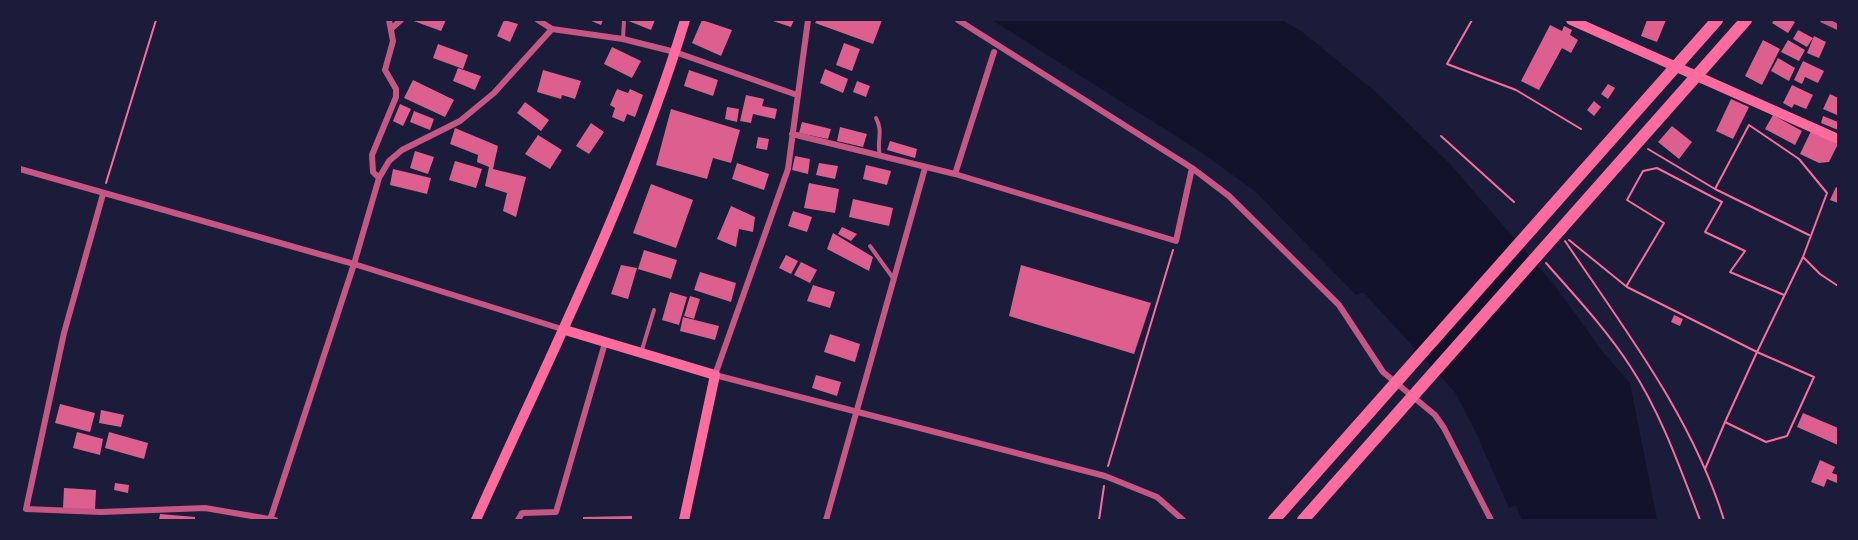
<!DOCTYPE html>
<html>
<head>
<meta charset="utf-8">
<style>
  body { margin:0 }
  #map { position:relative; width:1858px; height:540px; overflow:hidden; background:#1b1b3a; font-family:"Varela Round",sans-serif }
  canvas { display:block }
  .frame { position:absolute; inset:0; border:21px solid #1b1b3a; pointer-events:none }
</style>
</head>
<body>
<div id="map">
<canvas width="1858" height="540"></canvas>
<div class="frame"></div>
</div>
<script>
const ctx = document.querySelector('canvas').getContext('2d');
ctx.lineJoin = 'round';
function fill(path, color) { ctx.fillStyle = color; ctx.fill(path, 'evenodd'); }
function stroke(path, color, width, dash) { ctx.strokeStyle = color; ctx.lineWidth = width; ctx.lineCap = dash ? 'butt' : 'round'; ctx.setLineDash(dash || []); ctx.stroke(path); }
fill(new Path2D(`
  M992 20H1282L1301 31 1377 93 1451 165 1556 287 1602 351 1630 383 1657 520H1522L1516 505 1509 508 1477 435 1455 392 1363 292 1356 295 1255 191 1198 150Z`), '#12122b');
fill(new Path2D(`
  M411 20H446L441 31Z
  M504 20 518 24 510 42 497 36Z
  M589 20H603L601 25Z
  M626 20H655L651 30Z
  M702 20 732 30 721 56 692 43Z
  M770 20H794L791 27Z
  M817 20H882L873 44 815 23Z
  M1647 20H1666L1657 42 1641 36Z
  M1774 20H1790L1795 22 1788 33 1772 23Z
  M1550 25 1562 31 1564 26 1572 30 1570 35 1578 40 1571 53 1562 48 1539 90 1521 81Z
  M1798 30 1813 38 1807 47 1793 39Z
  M1814 36 1826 42 1819 58 1807 53Z
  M1763 40 1780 49 1762 85 1745 76Z
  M1788 40 1805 50 1799 61 1781 52Z
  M844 43 860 49 852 71 836 65Z
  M438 44 468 55 463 69 433 58Z
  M612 47 641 61 632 78 604 64Z
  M1778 58 1795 68 1789 81 1771 71Z
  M1803 61 1824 71 1818 83 1805 77 1802 84 1794 80Z
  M458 68 481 76 475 90 453 81Z
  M825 69 848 79 843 93 820 83Z
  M543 70 581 81 575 99 562 95 561 99 537 92Z
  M689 70 718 80 713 96 684 86Z
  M413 80 454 100 445 117 404 98Z
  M857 81 870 86 866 97 853 92Z
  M1608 84 1615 88 1608 99 1601 94Z
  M1792 85 1813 95 1806 109 1794 104 1792 108 1783 103Z
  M617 89 628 93 630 89 643 95 635 117 627 114 624 122 612 117 615 108 610 105Z
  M1830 94 1838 98 1837 115 1823 109Z
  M746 95 764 99 762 106 777 109 775 119 753 114 751 123 740 121Z
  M1731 99 1749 107 1733 139 1716 131Z
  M1594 101 1601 107 1594 116 1587 110Z
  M525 102 549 120 541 131 517 113Z
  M400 104 411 109 403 126 393 121Z
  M727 107 739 109 737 122 725 119Z
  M671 109 740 130 731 163 713 158 707 179 656 165Z
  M414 111 434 119 430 130 410 122Z
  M1773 115 1802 131 1795 145 1765 129Z
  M1823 116 1838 122V130L1821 123Z
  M802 122 831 129 828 139 799 133Z
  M591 123 604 132 589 154 576 146Z
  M1672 126 1692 142 1679 159 1658 142Z
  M840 127 867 134 863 147 837 141Z
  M455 128 498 146 493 169 526 177 516 217 503 211 507 193 485 186 489 167 477 162 478 155 450 144Z
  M1811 131 1838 144 1829 162 1819 163 1800 154Z
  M538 135 562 150 550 169 525 154Z
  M758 137 769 139 767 150 756 148Z
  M890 141 917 149 915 158 887 150Z
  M415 151 434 157 428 174 410 168Z
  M795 156 810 159 808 174 792 170Z
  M455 161 482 169 476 188 449 180Z
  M737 163 769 174 764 190 732 179Z
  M819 163 838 166 835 179 816 175Z
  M866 165 891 171 887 185 863 179Z
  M393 169 431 178 427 194 390 185Z
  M809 183 839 189 835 213 804 208Z
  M651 184 693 200 676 248 633 233Z
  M1836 187 1838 188V203L1830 200Z
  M853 199 893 208 889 226 849 217Z
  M731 206 755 217 753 232 739 229 736 247 717 239Z
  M793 211 812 217 807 232 788 226Z
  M842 227 857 234 851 241 838 234Z
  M833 233 873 257 869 271 827 249Z
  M644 250 677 260 671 279 638 269Z
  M786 255 798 261 791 274 779 268Z
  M801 262 817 270 810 283 794 275Z
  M621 265 637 268 628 299 611 294Z
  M1021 265 1151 303 1134 354 1009 316Z
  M700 272 736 283 731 302 694 290Z
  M813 285 835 292 830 308 807 301Z
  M670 292 687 297 679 325 662 320Z
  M690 296 700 299 694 319 684 316Z
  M1674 315 1683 319 1680 326 1671 322Z
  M683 317 719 326 715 340 680 331Z
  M830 334 860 344 855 362 824 352Z
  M816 375 841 382 837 396 812 388Z
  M60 404 95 413 90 432 55 423Z
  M101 410 124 415 121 427 99 423Z
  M1803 413 1838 428V445L1797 427Z
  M77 432 103 439 100 455 73 448Z
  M109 432 148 443 144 459 105 448Z
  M1820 460 1835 467 1832 473 1838 475 1837 483 1827 479 1824 487 1811 482Z
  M115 483 129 485 128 493 114 490Z
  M64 488 96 490 95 510 63 508Z
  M160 514 195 517V520H159Z
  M632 516V520H583V517Z`), '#dd5f8e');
stroke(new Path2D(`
  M1472 20 1447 64 1516 90 1581 129
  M1441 136 1514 202
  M1648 149 1715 189
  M106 183 156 20
  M1809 235 1715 189 1749 125 1799 159 1827 193 1803 257 1820 274 1838 286
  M1569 240 1627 287 1757 352 1725 422 1766 442 1787 436 1814 377 1757 352 1803 257
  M1565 241C1625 330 1692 417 1724 520
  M1546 263C1575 296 1606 329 1630 366 1661 413 1680 468 1700 520
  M1627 285 1664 223 1627 200 1643 171 1657 168 1722 202 1705 232 1745 251 1730 272 1784 295
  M1108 466 1173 250
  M1705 469 1725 422
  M1099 520 1104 486`), '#ff6b9d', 2);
stroke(new Path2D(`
  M623 39 624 20
  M876 118C884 133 876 140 880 156
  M870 246 893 278
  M641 353 654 310`), '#c65784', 4);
stroke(new Path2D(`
  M538 20 552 29 623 39 675 52 797 95
  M808 20 788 169 715 375 1105 476 1157 497 1183 520
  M958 20 1192 168
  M1823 20 1838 27
  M392 28 401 20
  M792 134 955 174 1176 241 1192 168 1229 196 1339 305 1383 372 1435 415 1444 428 1491 520
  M20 169 354 264 565 330
  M955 174 994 52
  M379 178 373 172 372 155 396 97V89L385 70 393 41 389 20
  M103 194 64 333 26 509 101 512 205 508 275 520
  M270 520 354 264 379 178 389 161 402 150 460 121 494 93 552 29
  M518 520 522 513 556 512 605 343
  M826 520 925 168`), '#c65784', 6);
stroke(new Path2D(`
  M1571 20 1838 139
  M565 330 715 375 684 520
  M476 520C550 355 632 194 685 20`), '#ff6b9d', 10);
stroke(new Path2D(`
  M1274 520 1717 20
  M1303 520 1746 20`), '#ff6b9d', 12);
</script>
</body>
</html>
